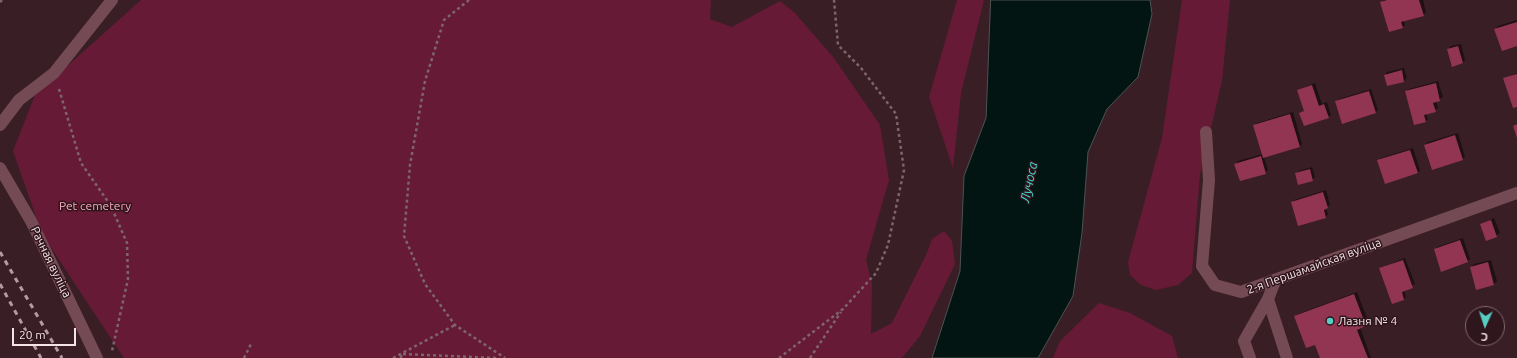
<!DOCTYPE html>
<html>
<head>
<meta charset="utf-8">
<style>
  body { margin:0 }
  #map { position:relative; width:1517px; height:358px; overflow:hidden; background:#3a1e25; font-family:Ubuntu,sans-serif }
  canvas { display:block }
  .north { position:absolute; left:1465px; top:306px; width:40px; height:40px; box-sizing:border-box; background:#2f151c; border:1px solid #7f676d; border-radius:50%; rotate:183deg; font-size:11px; font-weight:700; line-height:16px; text-align:center; color:#f6e3e7 }
  .north::after { content:''; display:block; margin:auto; width:14px; height:18px; background:#56cec3; clip-path:polygon(50% 0,100% 100%,50% 72%,0 100%) }
  .scale { position:absolute; left:12px; top:328px; width:64px; height:18px; box-sizing:border-box; border:2px solid #f6e3e7; border-top:0; padding-left:5px; font-size:12px; line-height:14px; white-space:nowrap; color:#f6e3e7; -webkit-text-stroke:3px #2f151c; paint-order:stroke }
</style>
</head>
<body>
<div id="map">
<canvas width="1517" height="358"></canvas>
<div class="north">С</div>
<div class="scale">20 m</div>
</div>
<script>
const ctx = document.querySelector('canvas').getContext('2d');
ctx.lineJoin = 'round';
function fill(path, color) { ctx.fillStyle = color; ctx.fill(path, 'evenodd'); }
function stroke(path, color, width, dash) { ctx.strokeStyle = color; ctx.lineWidth = width; ctx.lineCap = dash ? 'butt' : 'round'; ctx.setLineDash(dash || []); ctx.stroke(path); }
function drawText(font, color, halo, rows, align = 'center') {
  ctx.font = font + ' Ubuntu,sans-serif'; ctx.lineWidth = 3; ctx.setLineDash([]); ctx.textBaseline = 'middle'; ctx.strokeStyle = halo; ctx.fillStyle = color; for (const [text, x, y, turn = 0] of rows) {
    ctx.save(); ctx.translate(x, y); ctx.rotate((+turn || 0) * Math.PI / 180); ctx.textAlign = isNaN(turn) ? turn : align; if (halo) ctx.strokeText(text, 0, 0); ctx.fillText(text, 0, 0); ctx.restore();
  }
}
fill(new Path2D(`
  M141 0H711L710 19 732 27 780 1 794 12 834 58 880 125 889 180 866 260 872 284 871 334 892 323 927 253 932 239 944 231 952 241 955 264 920 336 902 358H124L42 234 13 151 35 95Z
  M957 0H984L961 93 953 168 929 97Z
  M1182 0H1230L1222 81 1200 174 1192 273 1178 285 1156 290 1141 285 1130 275 1128 262 1162 138Z
  M1099 303 1130 313 1172 336 1178 358H1053L1060 341Z`), '#671a35');
const water = new Path2D(`
  M991 0H1150L1152 14 1138 77 1107 109 1088 152 1082 233 1073 296 1038 358H932L960 271 964 176 986 118Z`);
fill(water, '#031513');
stroke(water, '#4c5353', 1);
fill(new Path2D(`
  M1384 0H1423L1426 12 1423 15 1404 20 1405 25 1402 27 1382 2Z
  M1517 20V45L1496 29 1498 26Z
  M1461 44 1465 60 1463 63 1448 49 1451 46Z
  M1404 68 1407 78 1404 81 1387 85 1385 75 1387 72Z
  M1517 73V106L1505 79Z
  M1438 81 1443 97 1436 101 1438 108 1426 114 1428 119 1425 122 1406 92 1409 89Z
  M1315 83 1322 104 1327 102 1331 115 1328 117 1301 113 1305 110 1298 90Z
  M1371 89 1378 110 1375 113 1336 102 1339 99Z
  M1293 112 1302 144 1300 147 1264 157 1268 170 1265 173 1236 164 1238 161 1263 154 1254 125 1257 123Z
  M1458 133 1465 157 1462 159 1425 145 1428 142Z
  M1413 148 1420 170 1418 173 1378 161 1381 158Z
  M1312 167 1315 177 1312 180 1296 173 1299 171Z
  M1326 190 1330 205 1326 208 1328 214 1326 217 1292 203 1294 200Z
  M1494 218 1500 233 1487 240 1481 225Z
  M1463 238 1470 259 1467 261 1435 250 1437 247Z
  M1405 258 1415 284 1404 290 1406 297 1404 299 1380 268Z
  M1491 260 1497 281 1494 284 1477 288 1471 267 1474 264Z
  M1357 292 1369 323 1360 327 1371 358H1321L1316 344 1295 316 1298 314Z`), '#0007');
fill(new Path2D(`
  M1387 0H1419L1424 16 1401 22 1403 28 1389 32 1380 2Z
  M1517 22V46L1502 51 1494 29Z
  M1458 46 1463 63 1452 67 1447 49Z
  M1402 70 1404 82 1387 86 1384 75Z
  M1517 74V107L1513 108 1503 78Z
  M1436 83 1440 101 1433 103 1436 112 1424 115 1426 122 1414 125 1405 91Z
  M1312 85 1319 106 1324 104 1329 118 1304 126 1299 113 1304 111 1297 90Z
  M1369 91 1376 113 1342 124 1335 101Z
  M1290 114 1300 147 1263 158 1253 125Z
  M1517 124V138L1513 126Z
  M1455 135 1463 160 1432 170 1424 145Z
  M1410 150 1418 173 1385 184 1377 160Z
  M1261 156 1266 174 1240 181 1234 164Z
  M1310 169 1313 181 1298 185 1295 173Z
  M1323 192 1328 208 1324 210 1326 218 1298 226 1291 202Z
  M1491 220 1497 237 1486 241 1480 224Z
  M1460 240 1468 262 1441 272 1434 249Z
  M1403 260 1413 288 1402 292 1404 300 1392 304 1379 268Z
  M1488 262 1494 285 1476 290 1470 267Z
  M1354 294 1366 326 1357 330 1368 358H1320L1315 345 1306 348 1294 316Z`), '#923553');
stroke(new Path2D(`
  M469 0 444 20 425 81 410 165 404 236 425 284 455 325 505 358
  M0 2 2 0
  M59 89 81 163 111 206 127 243 128 279 112 351
  M244 358 252 342
  M393 358 455 325
  M401 358V354L499 358
  M779 358 843 309 876 273 888 245 904 170 896 114 861 68 838 45 834 0
  M810 358 841 312`), '#7e656b', 2.5, [3, 3]);
stroke(new Path2D(`
  M1268 299 1287 358
  M1250 358 1244 341 1268 299 1275 281`), '#744b55', 12);
stroke(new Path2D(`
  M0 125 19 100 54 73 112 0
  M1206 132 1209 180 1202 266 1215 285 1241 292 1517 193
  M0 168 31 221 97 358`), '#744b55', 12);
stroke(new Path2D(`
  M0 252 62 358
  M0 284 41 358`), '#b29ca1', 3, [5, 5]);
for (const [x, y, r, color] of [
  [1330,321,4,"#56cec3"]
]) { const dot = new Path2D(); dot.arc(x, y, r, 0, 2 * Math.PI); ctx.fillStyle = color; ctx.fill(dot); stroke(dot, '#2f151c', 1.5); }
drawText('12px', '#fbacbf', '#2f151c', [
  ["Pet cemetery",95,206]
]);
drawText('12px', '#f6e3e7', '#2f151c', [
  ["Рачная вуліца",51,262,64],
  ["2-я Першамайская вуліца",1314,266,-20]
]);
drawText('12px', '#f6e3e7', '#2f151c', [
  ["Лазня № 4",1338,321]
], 'left');
drawText('italic 13px', '#43ddd1', '#2f151c', [
  ["Лучоса",1029,182,-78]
]);
</script>
</body>
</html>
